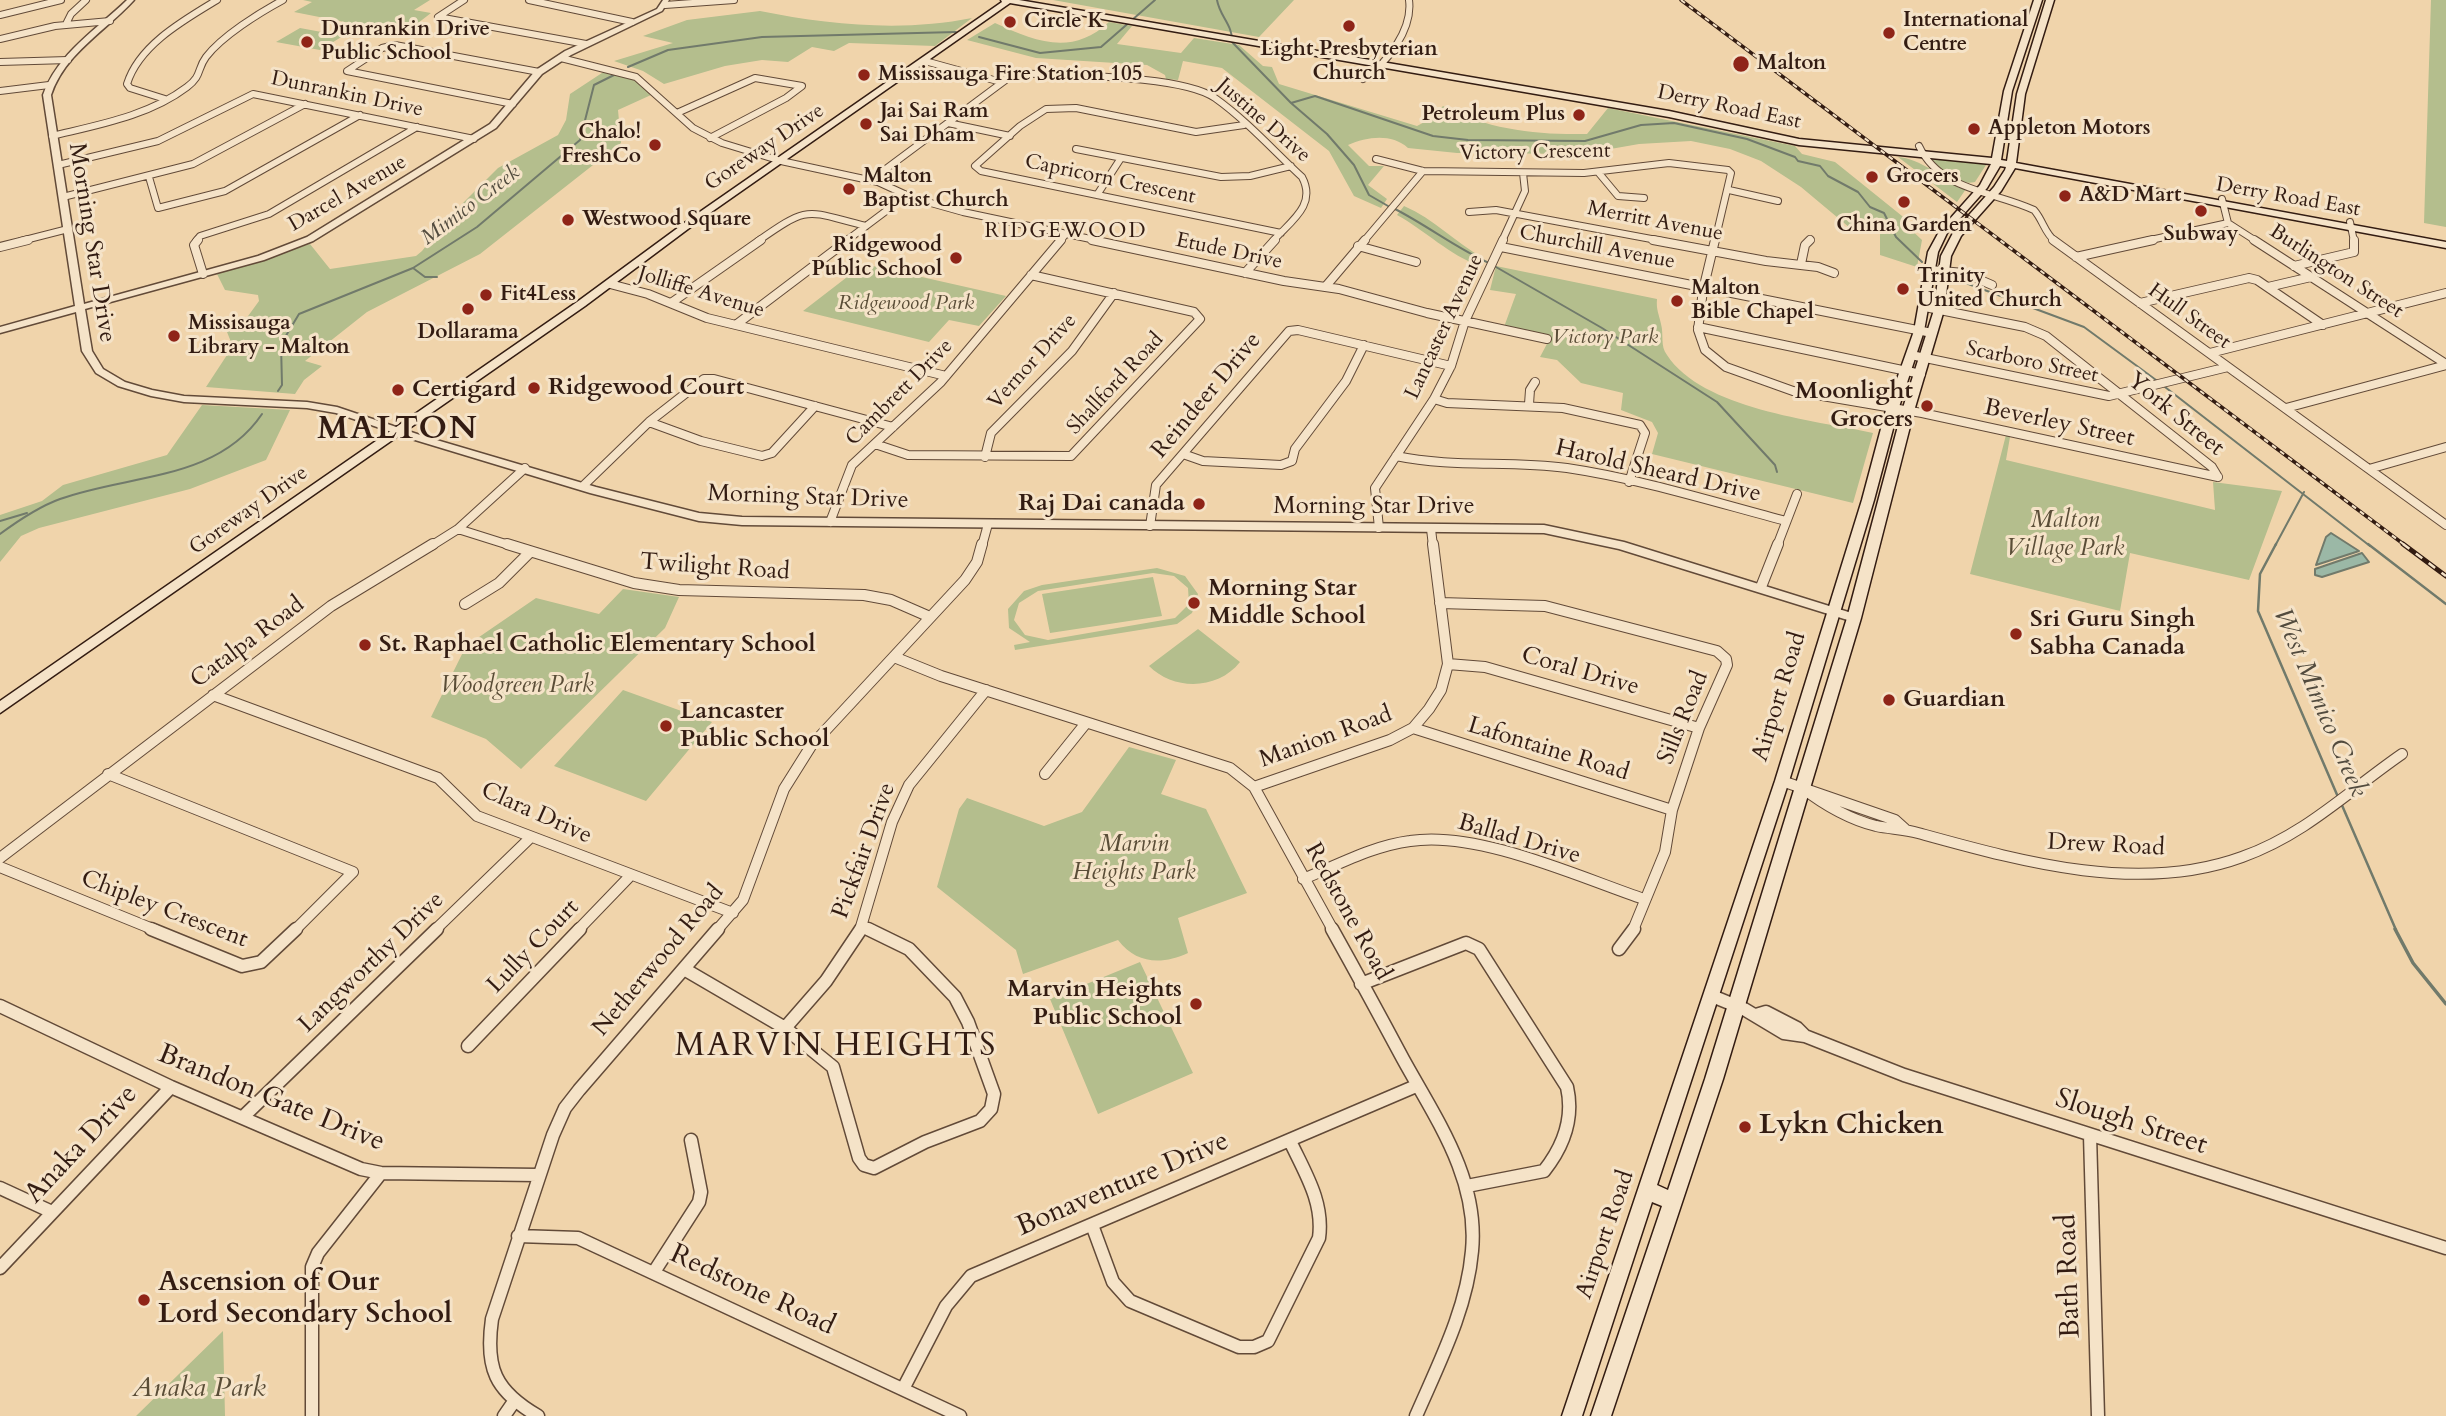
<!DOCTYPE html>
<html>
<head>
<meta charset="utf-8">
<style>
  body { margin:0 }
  canvas { display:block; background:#f0d4ab }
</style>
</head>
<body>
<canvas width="2446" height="1416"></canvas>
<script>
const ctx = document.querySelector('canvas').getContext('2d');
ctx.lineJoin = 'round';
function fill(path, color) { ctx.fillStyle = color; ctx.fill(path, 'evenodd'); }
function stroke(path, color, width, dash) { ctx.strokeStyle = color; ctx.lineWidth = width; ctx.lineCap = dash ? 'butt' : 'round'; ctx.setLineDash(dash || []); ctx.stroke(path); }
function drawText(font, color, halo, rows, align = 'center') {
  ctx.font = font + ' Cardo,serif'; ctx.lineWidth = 6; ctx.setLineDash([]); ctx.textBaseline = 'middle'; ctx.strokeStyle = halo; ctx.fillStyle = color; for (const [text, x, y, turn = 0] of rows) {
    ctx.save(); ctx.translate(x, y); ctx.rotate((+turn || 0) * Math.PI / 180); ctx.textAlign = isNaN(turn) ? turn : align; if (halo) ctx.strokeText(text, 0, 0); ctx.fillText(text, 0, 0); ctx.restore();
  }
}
fill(new Path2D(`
  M303 0H430L414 10 431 13 409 30 380 29 294 12 312 2Z
  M1053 0H1294L1259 37Z
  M2431 0H2446V227L2424 223Z
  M760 11C829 25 903 32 972 18L935 46 849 43 834 51 812 47 788 62 762 60 725 66 664 84 643 71 614 61 673 43 643 36 687 20Z
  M1109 22 1132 26 1117 44 1181 53 1194 38 1239 45 1263 66 1272 67 1279 84 1417 126 1430 119 1443 106C1489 130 1537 135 1587 134L1608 108 1795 146 1802 154 1835 162 1907 220 1905 224 1922 240 1917 267 1880 255V234L1850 228 1801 187 1761 161 1730 149 1691 141 1639 144 1582 154 1457 153 1408 148C1391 133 1367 137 1348 145L1369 166H1384L1368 185 1387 199 1381 208 1354 196 1329 151 1222 68 1183 61 1178 80 1166 79 1165 75 1147 65 1036 58 967 40 995 23C1035 41 1071 57 1109 22Z
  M300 28 343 36 320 50 276 42Z
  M608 69 637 81 651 95 618 110 621 143 480 254 367 312 305 361 322 366 304 380 295 394 206 387 227 355 224 353 229 350 231 342 227 332 243 323 259 301 258 295 225 290 217 274 310 244 330 269 416 256 422 251 450 216 498 168 558 135 566 120 570 94Z
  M1898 157C1919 158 1944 179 1966 189L1957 202Z
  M1935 158 1980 163 1986 165 1975 182C1957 186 1941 171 1930 159Z
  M1404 206C1434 219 1455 242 1483 258L1480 266C1449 255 1426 231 1397 215Z
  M864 264 1006 296 979 326 949 320 929 342 803 311Z
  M1496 266 1657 299C1656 310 1659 314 1661 324 1664 335 1660 346 1667 355 1702 409 1813 420 1873 433L1853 503 1652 454 1658 433 1652 422 1621 410 1623 393 1581 383 1557 360 1540 357 1549 340 1504 327 1516 294 1490 290Z
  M202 405 290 410 266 460 190 489 39 528 21 536 0 562V515L42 501 63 485 167 455Z
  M2006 435 2010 437 2006 460 2215 510 2213 482 2282 491 2249 580 2130 553 2120 611 1970 574Z
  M1157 568 1185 576 1198 594 1192 613 1177 624 1015 650 1014 645 1030 642 1009 628 1008 609 1024 591 1042 585ZM1153 573 1174 576 1188 588 1189 604 1175 618 1048 640 1025 635 1014 620 1019 603 1038 591Z
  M1153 577 1162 616 1050 633 1042 594Z
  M623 589 679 597 665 628 521 769 486 739 431 717 466 646 536 598 599 614Z
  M1198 629 1240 662C1218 690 1174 691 1149 666Z
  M623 690 712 722 646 801 554 766Z
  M1129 747 1176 760 1161 794 1206 809 1247 893 1178 918 1188 953C1162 965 1136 964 1118 940L1023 974 1016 950 937 887 959 809 967 798 1044 826 1082 812Z
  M1140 962 1193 1073 1098 1114 1050 999Z
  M223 1331 225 1416H136Z`), '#b4be8d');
const water = new Path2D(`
  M2331 533 2359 551 2316 565 2326 537Z
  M2362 553 2369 562 2322 577 2315 575V569Z`);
fill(water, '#9bb8a6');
stroke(water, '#717a6b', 2);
stroke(new Path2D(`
  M1217 0C1220 17 1233 25 1232 42L1291 103 1327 134 1354 165 1369 195 1388 206
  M979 37 1040 53 1101 47 1155 0
  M628 67 668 50 762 37 956 32
  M1291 103 1315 96 1433 136 1468 140 1585 141 1641 125 1674 123 1747 139 1795 157 1798 161 1820 166 1828 176 1858 192 1870 207 1884 213 1896 237 1922 262
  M1395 209C1428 226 1456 248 1489 263
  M1496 267 1602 328 1717 402 1775 465 1777 472
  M413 268 425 277H437
  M1963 282 2084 327 2156 380
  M2165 387 2370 546
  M278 391 282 385 281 344 299 314 413 268 477 227 580 140 594 85 614 75
  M0 521 27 513
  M0 534C19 520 38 507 60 499 129 474 217 481 262 414
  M2275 546 2304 492`), '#717a6b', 2);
stroke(new Path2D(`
  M2276 544 2260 574 2258 611 2338 797
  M2368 544 2446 604
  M2341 803 2396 930`), '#717a6b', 2.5);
stroke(new Path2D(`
  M2395 929 2413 963 2446 1004`), '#717a6b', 3.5);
const minorFar3 = new Path2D(`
  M464 0 438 17 586 44
  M529 0 632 22
  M665 5 734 0
  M0 15 61 0
  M66 24 71 14 86 0
  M0 39 55 26 110 21
  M561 58 636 77 693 128 722 143 781 161 878 182 913 198 963 212 1100 241
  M925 61 1001 82
  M0 62 68 60
  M1363 79C1387 64 1413 29 1409 0
  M0 91 49 85
  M165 99 130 88 127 84C139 45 184 20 217 0
  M513 104 347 71 382 48 395 45 539 72
  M677 113 755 78 802 86 786 98 710 138
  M948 123 1010 136
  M1244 125 1196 132 1076 108 1046 109 1020 126 975 166 981 171 1281 233
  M52 136C97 125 149 116 187 87 202 76 197 69 206 57 222 36 259 13 283 0
  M1919 146C1940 191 1993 191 2034 210 2043 220 2045 234 2055 241
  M1076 149 1221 177 1250 176 1291 166
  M1376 159 1423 171 1584 173 1669 163 1728 170 1731 173 1715 241
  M58 165 158 141 253 94 474 139
  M1598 172 1618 196 1644 198
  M149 177 158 208 225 191 360 115
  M871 180 1015 73C1061 76 1180 74 1215 98 1246 120 1274 151 1302 177 1317 205 1291 221 1273 241
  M1729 190 1778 201
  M1097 195 1121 158
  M63 197 193 164 305 104
  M2222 199 2228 223 2256 241
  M1469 212 1496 210 1662 241
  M2350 222 2354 241
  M21 241 68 229
  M196 241 200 236 269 214 417 127
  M758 241C811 204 805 211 866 226
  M846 241 906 196
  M1060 241 1065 235
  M1364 241 1423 171
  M1502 241 1525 191 1523 173
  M2146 241 2228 223`);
const minorFar2 = new Path2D(`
  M198 240 194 245 203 274
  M1092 240 1284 281 1339 289 1427 313 1547 339
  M1653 240 1766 261 1818 267 1834 273
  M1715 240 1703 290 1698 330 1705 350 1726 367 1793 391 1922 413 2218 477
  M2053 240 2446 525
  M2254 240 2446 364
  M1358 246 1416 262
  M0 247 28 240
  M1501 247 1932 333
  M2076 257 2153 240
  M1801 264 1805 245 1810 240
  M2294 266 2354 252V240
  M1930 270 1964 273 1992 285
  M1245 273 1275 240
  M610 284 648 294 707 318 946 376
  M1326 286 1365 240
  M2268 287 2311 277
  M671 303 761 240
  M2140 303 2249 278 2257 280 2323 325
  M1925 307 2025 327 2046 336 2212 467 2218 477
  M737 324 848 240
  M1698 327 1921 374
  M2210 353 2446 293
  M1911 355 2109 396 2228 367
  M1434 399 1447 403 1563 408 1640 425 1645 433 1629 482
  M1529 404 1530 390 1535 382
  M2286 408 2446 365
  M649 422 701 441 762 456 772 453 815 406
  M875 444 908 455 1071 456 1200 319 1194 312 1031 275
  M1183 454 1203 461 1281 465 1292 461 1295 449 1346 381 1364 345
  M1396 456C1453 468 1510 460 1567 468 1641 479 1714 502 1786 521
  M985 457 991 433 1072 351 1114 293
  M2369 469 2446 447
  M584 485 649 422 704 379H714L893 427
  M830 522 852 465 941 382 1061 240
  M1150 526 1156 485 1289 331 1298 330 1451 366
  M1379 528 1375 488 1434 399 1451 366 1465 321 1503 240
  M458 529 512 546
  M1431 529 1433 546
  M431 546 458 529 525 468
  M982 546 988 524
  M1777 546 1797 494`);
const minorFar1 = new Path2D(`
  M507 544 634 583 679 590 864 595 891 600 930 617
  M1761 587 1778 544
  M1440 603 1545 606 1717 651 1726 659 1727 665 1699 728 1672 810 1665 852 1633 930
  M465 604 499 583 530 552
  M894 657 941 676 1230 768 1254 787 1333 930
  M1448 664 1485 667 1699 728
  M213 695 438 778 477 816 733 913
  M1413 728 1672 810
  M108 774 353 872 295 930
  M1045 774 1086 723
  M1782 781 1895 820 1905 829
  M1254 787 1390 740 1413 728 1429 709 1441 690 1448 664 1433 544
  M1801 787C1823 804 1848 819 1876 826 1890 829 1904 829 1918 833 2020 861 2138 895 2242 857 2306 834 2347 792 2402 754
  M0 858 331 606 433 544
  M0 867 155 930
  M1303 879C1338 865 1372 846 1410 841 1477 830 1579 877 1644 899
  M863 926 872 930
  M435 930 530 838
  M578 930 631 875
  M717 930 743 900 784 789 811 746 965 580 977 562 982 544
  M860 930 892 822 909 785 986 690`);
const minor = new Path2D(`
  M151 929 242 966 261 962 296 929
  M1332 929C1356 972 1380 1016 1403 1059 1436 1119 1479 1179 1472 1251 1467 1309 1439 1363 1416 1416
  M1619 949 1634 929
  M684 969 785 1028 833 1067 859 1158 864 1165 874 1168 925 1142 980 1121 991 1109 994 1094 968 1022 955 997 909 949 868 929
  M1361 984 1466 943 1479 949 1567 1087C1574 1118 1563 1147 1544 1171L1467 1186
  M1712 996 1744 1009 1784 1033 1805 1036
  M0 1006 171 1087 361 1169 381 1173 538 1175
  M1756 1015 1766 1012 1797 1028 1805 1036 1904 1075 2446 1248
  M785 1028 826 981 861 929
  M468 1046 580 929
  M243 1117 437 929
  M2090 1135 2098 1416
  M0 1188 52 1212
  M1092 1225 1113 1282 1130 1301 1239 1347H1254L1268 1341 1319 1238C1324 1202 1305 1173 1290 1141
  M518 1236 578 1238 960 1416
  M0 1268 171 1087
  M654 1272 699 1202 701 1192 691 1140
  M903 1389 946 1306 971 1276 1416 1086
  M312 1416V1267L318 1253 381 1173
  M504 1416 513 1403
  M538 1416C495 1391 485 1368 492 1319L553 1135 565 1108 579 1090 718 929`);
const tertiary = new Path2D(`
  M127 0H134C106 31 65 53 51 95L84 304 258 256 307 237 490 124 536 70 565 51 657 9 663 0H669L662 11 571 55 542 74 496 128 313 241 264 260 85 309 92 351 103 369 125 382 152 390 184 396 307 402 337 407 423 436 596 487 699 513 742 517 1544 525 1624 542 1858 615 1860 618 1854 622 1619 549 1544 533 742 525 699 521 590 493 415 440 336 413 307 408 184 402 151 396 118 386 96 373 82 351 76 312 0 333V327L75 306 43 95C57 54 97 29 127 0Z`);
const secondary = new Path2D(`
  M1001 0H1019L1669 111 1799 139 1992 158 2004 91 2034 0H2042L2012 91 2001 160 2007 161 2017 94 2046 0H2054L2025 94 2016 163 2446 242V248L2015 168 2001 191 1961 236 1951 256 1944 310 1914 411 1861 618 1723 1079 1611 1416H1591L1662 1206 1652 1202 1582 1416H1562L1775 781 1862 500 1886 410 1914 331 1928 252 1940 230 1980 185 1991 164 1799 145 1669 117 1010 3 700 220 585 306 0 713V701L577 302 694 216 1002 2ZM2000 166 2006 167 2005 170 1994 187 1953 233 1941 256 1934 310 1902 411 1847 618 1705 1079 1668 1190 1657 1185 1789 781 1874 500 1898 410 1924 331 1938 252 1947 233 1987 188Z`);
stroke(minorFar3, '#624a38', 8);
stroke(minorFar2, '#624a38', 10);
stroke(minorFar1, '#624a38', 12);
stroke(minor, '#624a38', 15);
stroke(tertiary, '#624a38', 3);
stroke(secondary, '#331c12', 3);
stroke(minorFar3, '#f5e3c8', 6);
stroke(minorFar2, '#f5e3c8', 8);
stroke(minorFar1, '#f5e3c8', 10);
stroke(minor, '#f5e3c8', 12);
fill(tertiary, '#f5e3c8');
fill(secondary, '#f5e3c8');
const railFar1 = new Path2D(`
  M1681 0 2406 546`);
const rail = new Path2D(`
  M2403 544 2446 576`);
stroke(railFar1, '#331c12', 3.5);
stroke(rail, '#331c12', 5);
stroke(railFar1, '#f5e3c8', 2, [5]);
stroke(rail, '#f5e3c8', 2.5, [8]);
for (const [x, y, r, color] of [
  [1010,22,7,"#8f2418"],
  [1349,26,7,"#8f2418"],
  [1889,33,7,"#8f2418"],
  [307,42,7,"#8f2418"],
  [1741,64,9,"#8f2418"],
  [864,75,7,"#8f2418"],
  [1579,115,7,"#8f2418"],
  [866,124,7,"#8f2418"],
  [1974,129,7,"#8f2418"],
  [655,145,7,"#8f2418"],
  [1872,177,7,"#8f2418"],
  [849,189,7,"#8f2418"],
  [2065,196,7,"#8f2418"],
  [1904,202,7,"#8f2418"],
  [2201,211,7,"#8f2418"],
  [568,220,7,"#8f2418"],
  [956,258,7,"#8f2418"],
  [1903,289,7,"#8f2418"],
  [486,295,7,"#8f2418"],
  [1677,301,7,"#8f2418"],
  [468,309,7,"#8f2418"],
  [174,336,7,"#8f2418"],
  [534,388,7,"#8f2418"],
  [398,390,7,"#8f2418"],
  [1927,406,7,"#8f2418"],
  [1199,504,7,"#8f2418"],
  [1194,603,7,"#8f2418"],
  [2016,634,7,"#8f2418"],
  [365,645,7,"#8f2418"],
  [1889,700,7,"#8f2418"],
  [666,726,7,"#8f2418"],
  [1196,1004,7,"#8f2418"],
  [1745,1127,7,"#8f2418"],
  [144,1300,7,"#8f2418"]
]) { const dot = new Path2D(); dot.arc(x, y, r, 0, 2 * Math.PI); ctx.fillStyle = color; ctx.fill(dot); stroke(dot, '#f5e3c8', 2.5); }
drawText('bold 21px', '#331c12', '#f5e3c8', [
  ["International",1903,21],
  ["Centre",1903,45],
  ["Circle K",1024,22],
  ["Dunrankin Drive",321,30],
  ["Public School",321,54],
  ["Light Presbyterian",1349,50,"center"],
  ["Church",1349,74,"center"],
  ["Malton",1757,64],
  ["Mississauga Fire Station 105",878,75],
  ["Jai Sai Ram",880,112],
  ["Sai Dham",880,136],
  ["Petroleum Plus",1565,115,"right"],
  ["Appleton Motors",1988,129],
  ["Chalo!",641,133,"right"],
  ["FreshCo",641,157,"right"],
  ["Malton",863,177],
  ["Baptist Church",863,201],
  ["Grocers",1886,177],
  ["A&D Mart",2079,196],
  ["Westwood Square",582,220],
  ["China Garden",1904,226,"center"],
  ["Subway",2201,235,"center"],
  ["Ridgewood",942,246,"right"],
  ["Public School",942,270,"right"],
  ["Trinity",1917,277],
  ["United Church",1917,301],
  ["Malton",1691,289],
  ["Bible Chapel",1691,313],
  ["Fit4Less",500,295],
  ["Missisauga",188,324],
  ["Library - Malton",188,348],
  ["Dollarama",468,333,"center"]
], 'left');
drawText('21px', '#331c12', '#f5e3c8', [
  ["Dunrankin Drive",347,95,12],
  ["Derry Road East",1729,108,12],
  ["Justine Drive",1263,121,41],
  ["Goreway Drive",765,148,-34],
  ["Victory Crescent",1535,153,-1],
  ["Capricorn Crescent",1110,180,12],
  ["Darcel Avenue",348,194,-30],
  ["Derry Road East",2288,198,10],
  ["Merritt Avenue",1655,222,11],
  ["Churchill Avenue",1597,248,11],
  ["Etude Drive",1229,252,12],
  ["Burlington Street",2336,272,33],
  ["Jolliffe Avenue",701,293,17],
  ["Hull Street",2189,317,36],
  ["Lancaster Avenue",1445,327,-65],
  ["Vernor Drive",1033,362,-48],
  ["Scarboro Street",2032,363,12],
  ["Shallford Road",1116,384,-47],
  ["Cambrett Drive",900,393,-45],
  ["Goreway Drive",249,511,-35]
]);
drawText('italic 21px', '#524b3e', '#f5e3c8', [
  ["Mimico Creek",471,206,-37]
]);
ctx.letterSpacing = '2px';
drawText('21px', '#331c12', '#f5e3c8', [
  ["RIDGEWOOD",1066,232]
]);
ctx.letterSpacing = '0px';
drawText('italic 21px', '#5a4d37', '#f5e3c8', [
  ["Ridgewood Park",906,304],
  ["Victory Park",1605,338]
]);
drawText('24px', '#331c12', '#f5e3c8', [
  ["Morning Star Drive",91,243,81],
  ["Reindeer Drive",1207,396,-50],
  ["York Street",2175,415,39],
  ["Beverley Street",2059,424,12],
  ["Harold Sheard Drive",1658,472,13],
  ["Morning Star Drive",808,498,2],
  ["Morning Star Drive",1374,507],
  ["Twilight Road",715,568,4],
  ["Catalpa Road",248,643,-37],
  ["Coral Drive",1580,672,16],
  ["Airport Road",1780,697,-73],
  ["Sills Road",1684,718,-68],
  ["Manion Road",1326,738,-20],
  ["Lafontaine Road",1548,750,17],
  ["Clara Drive",536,814,24],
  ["Ballad Drive",1519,840,16],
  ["Drew Road",2106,846,3],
  ["Pickfair Drive",865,851,-70],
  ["Chipley Crescent",164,910,21],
  ["Redstone Road",1347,912,61],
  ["Lully Court",534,947,-46],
  ["Netherwood Road",659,961,-50],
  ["Langworthy Drive",372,963,-44],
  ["Airport Road",1606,1235,-71]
]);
drawText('bold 24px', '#331c12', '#f5e3c8', [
  ["Ridgewood Court",548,388],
  ["Certigard",412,390],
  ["Moonlight",1913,392,"right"],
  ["Grocers",1913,420,"right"],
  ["Raj Dai canada",1185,504,"right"],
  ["Morning Star",1208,589],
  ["Middle School",1208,617],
  ["Sri Guru Singh",2030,620],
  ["Sabha Canada",2030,648],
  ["St. Raphael Catholic Elementary School",379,645],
  ["Guardian",1903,700],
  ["Lancaster",680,712],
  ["Public School",680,740],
  ["Marvin Heights",1182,990,"right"],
  ["Public School",1182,1018,"right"]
], 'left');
drawText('italic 24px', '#5a4d37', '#f5e3c8', [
  ["Malton",2065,521],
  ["Village Park",2065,549],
  ["Woodgreen Park",517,686],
  ["Marvin",1134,845],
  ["Heights Park",1134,873]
]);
drawText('italic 26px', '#524b3e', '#f5e3c8', [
  ["West Mimico Creek",2319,703,67]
]);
drawText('28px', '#331c12', '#f5e3c8', [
  ["Brandon Gate Drive",271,1099,22],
  ["Slough Street",2131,1123,18],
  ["Anaka Drive",82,1145,-47],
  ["Bonaventure Drive",1123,1185,-23],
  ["Bath Road",2070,1276,-92],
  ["Redstone Road",752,1291,25]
]);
drawText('bold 28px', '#331c12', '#f5e3c8', [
  ["Lykn Chicken",1759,1127],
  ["Ascension of Our",158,1284],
  ["Lord Secondary School",158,1316]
], 'left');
drawText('italic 28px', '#5a4d37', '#f5e3c8', [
  ["Anaka Park",199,1390]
]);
ctx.letterSpacing = '2px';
drawText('bold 32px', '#331c12', '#f5e3c8', [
  ["MALTON",398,431]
]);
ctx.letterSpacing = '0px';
ctx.letterSpacing = '2px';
drawText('32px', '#331c12', '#f5e3c8', [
  ["MARVIN HEIGHTS",836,1048]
]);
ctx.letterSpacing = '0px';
</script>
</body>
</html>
